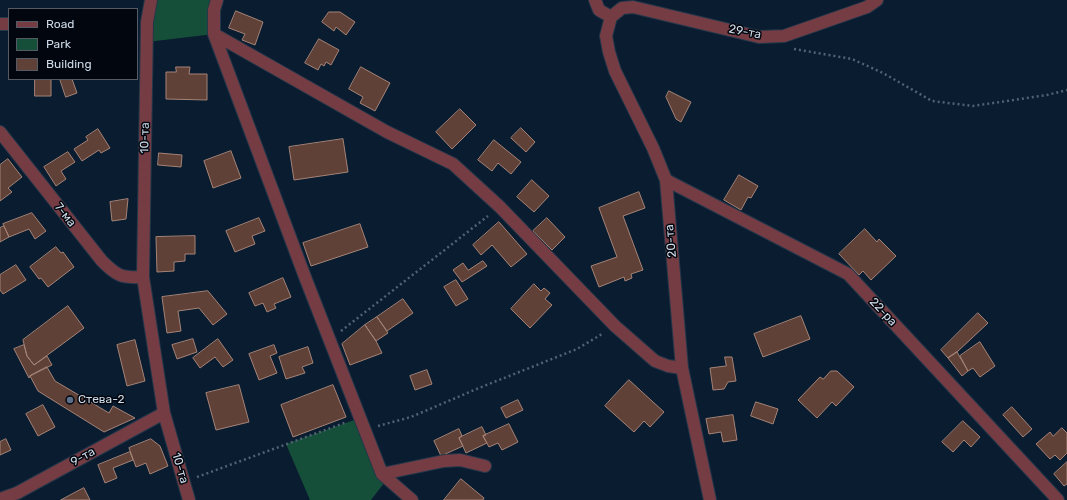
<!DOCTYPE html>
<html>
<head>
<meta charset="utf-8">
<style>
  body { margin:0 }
  #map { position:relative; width:1067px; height:500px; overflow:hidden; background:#0a1d30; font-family:Rubik,sans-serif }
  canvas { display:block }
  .legend { position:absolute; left:8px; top:8px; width:130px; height:72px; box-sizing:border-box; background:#02070f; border:1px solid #545b65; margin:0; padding:5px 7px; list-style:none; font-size:12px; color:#cedae7 }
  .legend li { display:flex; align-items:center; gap:8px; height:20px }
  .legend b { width:20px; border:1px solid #545b65 }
</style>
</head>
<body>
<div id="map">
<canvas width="1067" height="500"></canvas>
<ul class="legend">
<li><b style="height:5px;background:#753c44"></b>Road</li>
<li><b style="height:11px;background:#154f39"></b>Park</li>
<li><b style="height:11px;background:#5f4137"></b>Building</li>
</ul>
</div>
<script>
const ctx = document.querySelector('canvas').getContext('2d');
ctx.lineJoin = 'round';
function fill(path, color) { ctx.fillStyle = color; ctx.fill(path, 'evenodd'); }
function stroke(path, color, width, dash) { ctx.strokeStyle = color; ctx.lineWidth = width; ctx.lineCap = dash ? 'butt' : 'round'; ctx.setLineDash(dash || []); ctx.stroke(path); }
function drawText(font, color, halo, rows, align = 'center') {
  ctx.font = font + ' Rubik,sans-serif'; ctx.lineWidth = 3; ctx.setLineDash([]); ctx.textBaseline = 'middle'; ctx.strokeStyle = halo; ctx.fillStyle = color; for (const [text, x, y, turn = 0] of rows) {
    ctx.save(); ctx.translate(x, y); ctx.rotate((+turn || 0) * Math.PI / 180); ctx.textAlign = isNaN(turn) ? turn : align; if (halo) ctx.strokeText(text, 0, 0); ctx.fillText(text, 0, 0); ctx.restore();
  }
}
fill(new Path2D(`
  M153 0H217L214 34 147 42Z
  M360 418 388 478 371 500H310L286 444Z`), '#154f39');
const building = new Path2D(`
  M236 11 263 22 255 45 242 40 245 34 229 28Z
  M329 12H340L355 22 346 35 336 27 334 31 322 22Z
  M319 39 339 50 331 65 326 62 324 66 321 64 318 70 305 63Z
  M176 67H190L189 74H207V100L166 99V72H176Z
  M361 67 390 83 375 111 360 103 363 97 349 89Z
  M35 79H51V96H35Z
  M60 79H72L77 93 66 97Z
  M669 91 691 102 681 122 676 119 666 97Z
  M460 109 476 125 452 149 436 132Z
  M521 128 535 142 526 152 511 138Z
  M98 129 110 148 101 153 99 150 82 161 74 149 88 140 86 137Z
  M343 139 348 172 294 180 289 147Z
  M494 140 521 162 511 174 498 163 492 171 478 160Z
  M231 151 241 178 213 188 204 161Z
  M68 152 75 162 61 171 66 179 56 186 44 167Z
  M159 153 182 155 181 167 158 165Z
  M8 159 22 177 8 188 12 192 0 201V165Z
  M739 175 758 186 751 198 748 197 741 210 724 200Z
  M532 180 549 196 534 212 517 197Z
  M639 192 645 208 623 216 643 270 631 274 632 278 625 281 624 277 599 287 591 266 617 257 599 208Z
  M128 199 126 219 112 221 110 202Z
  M32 213 46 231 35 239 29 229 9 237 3 224Z
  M259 218 265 231 252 236 255 244 235 252 226 231Z
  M547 218 565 237 552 250 533 231Z
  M499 222 527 254 511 267 492 245 481 255 473 245Z
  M360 224 368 247 311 266 303 243Z
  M4 226 9 237 0 242V228Z
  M865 229 877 242 879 239 896 256 871 280 863 271 859 275 839 254Z
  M195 236V254H185V261L174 262V271L157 272 156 237Z
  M56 247 61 253 63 252 74 267 48 287 41 278 39 279 30 267Z
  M483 261 487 266 462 282 453 270 463 263 468 270Z
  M16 265 26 280 3 294 0 290V275Z
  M283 278 291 297 274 304 276 308 267 312 263 303 255 306 249 293Z
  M456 280 468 299 456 306 444 287Z
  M534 284 541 291 544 288 550 293 545 299 552 305 530 328 511 309Z
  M208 291 227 314 213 325 199 308 178 311 181 331 167 333 162 297Z
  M403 299 413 313 387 331 377 317Z
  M68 306 84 328 34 365 27 356 23 340Z
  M978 313 988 323 957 352 948 358 941 350Z
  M801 316 810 339 763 357 754 334Z
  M377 317 388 333 376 341 365 325Z
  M365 325 376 341 382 353 350 365 342 344Z
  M193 339 197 352 177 359 172 345Z
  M218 339 233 360 223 367 215 357 200 368 193 358Z
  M135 340 145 381 127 386 117 345Z
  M980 342 995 366 980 377 973 368 968 371 960 356Z
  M24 345 27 356 34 365 47 356 52 365 30 376 29 378 14 349Z
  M274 345 277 353 270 356 277 373 259 380 249 354Z
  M308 347 313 363 302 367 305 373 286 379 279 357Z
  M957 352 968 371 962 376 948 358Z
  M725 357H732L736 381 728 382 724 389 713 390 710 368 726 366Z
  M47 367 55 381 109 413 113 406 135 418 104 432 38 391 30 376Z
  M427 370 432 384 415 390 410 376Z
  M831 371H837L854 387 836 406 832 402 817 418 798 400 820 377 823 379Z
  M629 380 664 412 650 427 644 421 634 432 605 406Z
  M239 385 249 422 216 430 206 393Z
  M333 385 346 417 293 437 281 405Z
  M518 400 523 410 506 418 501 408Z
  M756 402 778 409 773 424 751 416Z
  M43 405 55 427 38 436 26 414Z
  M1012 407 1032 429 1023 437 1003 415Z
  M733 415 737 440 723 442 721 432 709 434 706 419Z
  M963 421 980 437 971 447 964 440 953 452 942 442Z
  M509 424 518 442 502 450 498 443 489 447 483 436Z
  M482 427 486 435 483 436 487 443 466 453 459 438Z
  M1062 428 1067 433V453L1060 460 1055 455 1050 459 1036 444 1050 432 1053 436Z
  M459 429 462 436 459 438 463 446 441 456 434 441Z
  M6 439 11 450 0 455V442Z
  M151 439 160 446 168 466 150 474 146 463 136 467 129 448Z
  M130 452 133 460 113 468 117 478 105 483 98 465Z
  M1067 462V484L1064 486 1054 474Z
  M461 479 484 498 483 500H444Z
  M84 488 90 500H61Z`);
fill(building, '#5f4137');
stroke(building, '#a58377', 1);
const minor = new Path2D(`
  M151 0 147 22 143 277 164 413 189 500
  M217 0 214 10V34L305 277 382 474 412 500
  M595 0 599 10 611 17
  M611 17 606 36 609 52 615 71 653 148 666 180 682 368 710 500
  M611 17 622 8 633 7 759 37 784 36 867 7 877 0
  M0 24H9
  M214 34 387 132 453 164 500 207 615 326 655 361 668 366 682 368
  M0 132 102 261C117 276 121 278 143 277
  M666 180 848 274 1058 500
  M382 474 444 461 460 460 485 466
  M0 499 17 493 164 413`);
stroke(minor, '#25374a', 14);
stroke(new Path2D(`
  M794 49 852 59 883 73 932 101 973 106 1047 95 1067 90
  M341 331 488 216
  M378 426 411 417 479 388 577 349 602 334
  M197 477 347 422`), '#526273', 2.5, [2, 3]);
stroke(minor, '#753c44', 12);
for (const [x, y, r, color] of [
  [70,400,4,"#5c6f8a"]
]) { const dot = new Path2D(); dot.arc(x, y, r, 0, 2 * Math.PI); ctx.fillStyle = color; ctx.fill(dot); stroke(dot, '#02070f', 1.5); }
drawText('12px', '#cedae7', '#02070f', [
  ["29-та",745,32,11],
  ["10-та",145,138,-89],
  ["7-ма",65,215,52],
  ["20-та",671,241,-95],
  ["22-ра",883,312,47],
  ["9-та",83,457,-29],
  ["10-та",180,468,74]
]);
drawText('12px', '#cedae7', '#02070f', [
  ["Стева-2",78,400]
], 'left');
</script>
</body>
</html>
